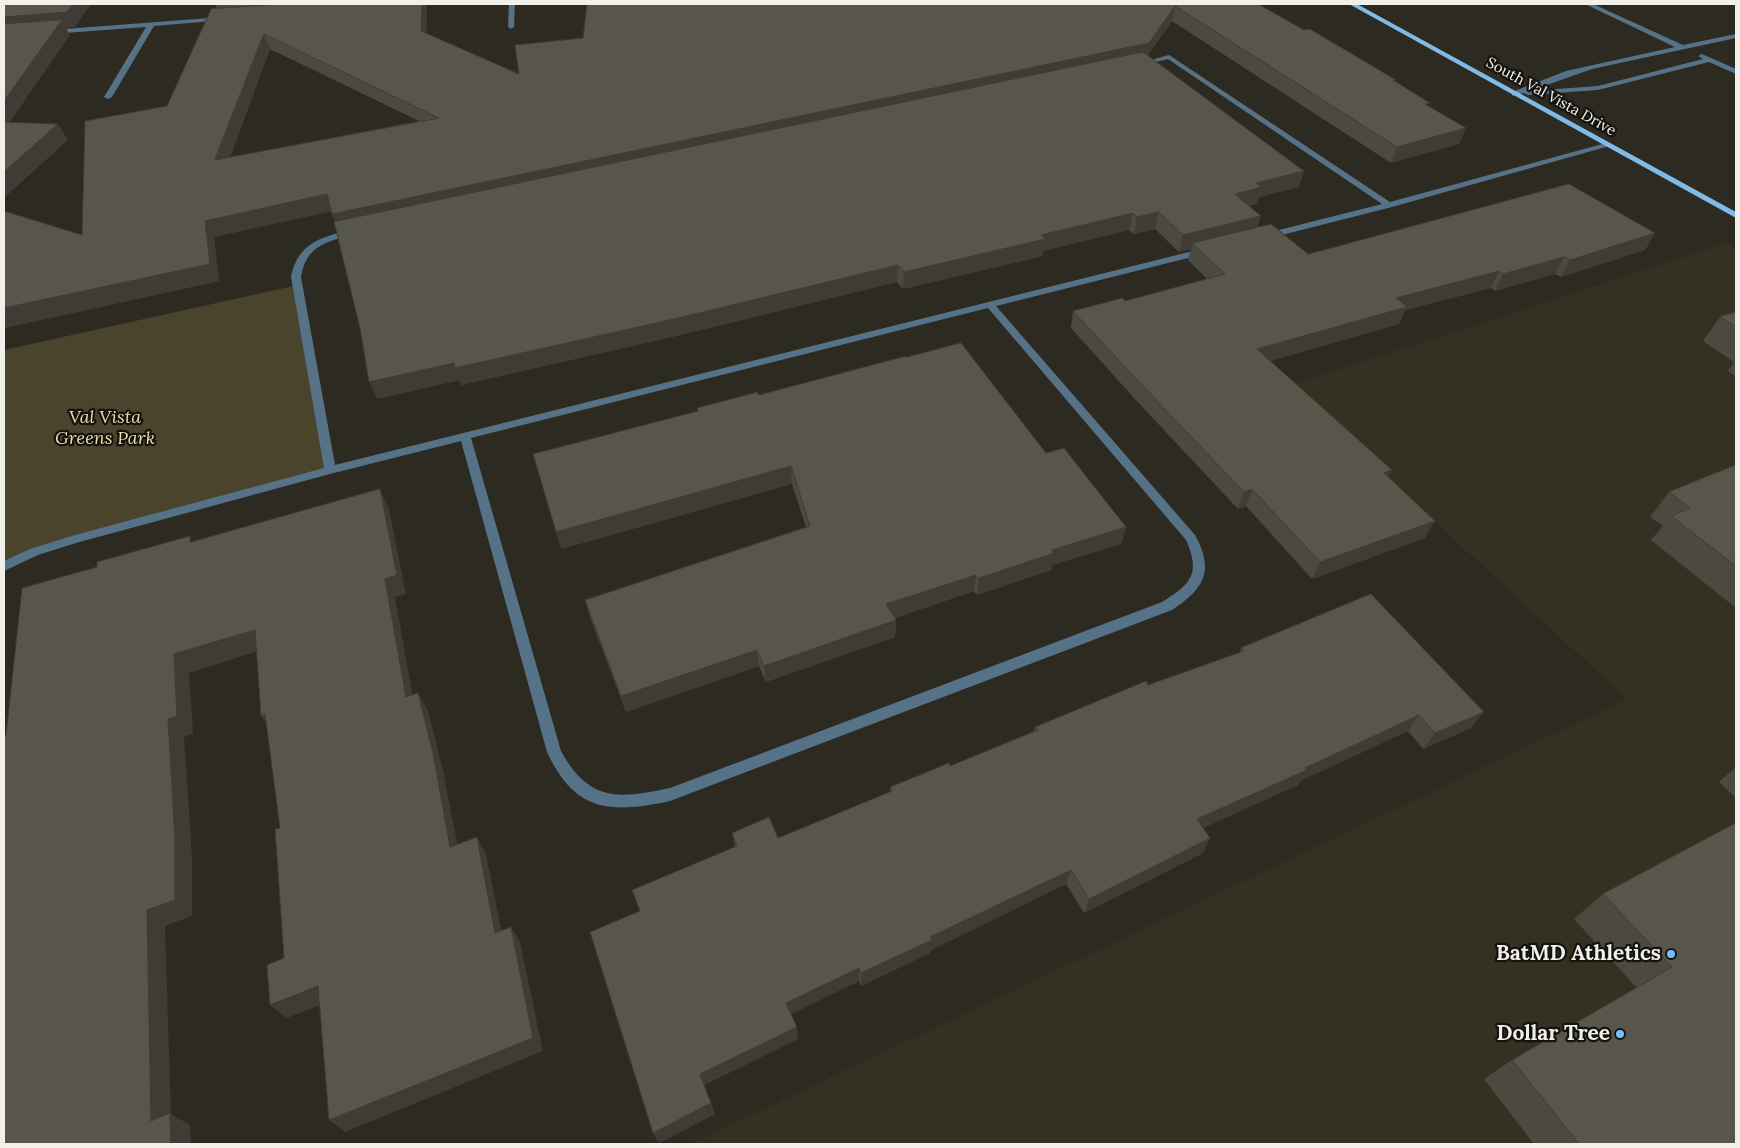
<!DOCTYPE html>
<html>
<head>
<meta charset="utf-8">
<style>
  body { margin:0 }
  #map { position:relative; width:1740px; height:1148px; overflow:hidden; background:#2c2a21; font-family:Lora,serif }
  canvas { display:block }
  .frame { position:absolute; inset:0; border:5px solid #f2f0ea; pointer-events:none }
</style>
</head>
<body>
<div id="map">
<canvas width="1740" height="1148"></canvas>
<div class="frame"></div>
</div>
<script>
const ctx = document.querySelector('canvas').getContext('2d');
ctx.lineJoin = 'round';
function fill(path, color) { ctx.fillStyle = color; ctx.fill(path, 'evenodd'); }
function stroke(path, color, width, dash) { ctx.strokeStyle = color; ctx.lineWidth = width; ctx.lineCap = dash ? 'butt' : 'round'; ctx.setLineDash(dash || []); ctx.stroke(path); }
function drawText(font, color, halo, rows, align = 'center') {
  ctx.font = font + ' Lora,serif'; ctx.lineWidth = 4.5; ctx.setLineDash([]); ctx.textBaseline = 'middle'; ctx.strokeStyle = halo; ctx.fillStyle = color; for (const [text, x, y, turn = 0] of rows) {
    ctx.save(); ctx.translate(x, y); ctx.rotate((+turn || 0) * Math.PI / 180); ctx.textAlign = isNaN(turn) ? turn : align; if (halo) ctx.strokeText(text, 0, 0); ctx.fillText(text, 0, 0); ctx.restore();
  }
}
fill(new Path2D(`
  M1727 243 1736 249V1144H690L1627 699 1288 386Z`), '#353122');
fill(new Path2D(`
  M298 285 330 470 34 552 4 566V350Z`), '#4a442d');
fill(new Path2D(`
  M509 4H515L514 27 511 29 508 27Z
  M1585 4H1593L1683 45 1736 34V38L1592 69 1530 91 1598 86 1703 59 1698 56 1702 54 1736 69V74L1709 62 1598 90 1528 95 1524 93 1512 96V92L1566 71 1675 47Z
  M223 17 226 19 225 20 154 26 112 97 108 99 104 97 146 27 51 34 47 32 51 30Z
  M1169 55 1390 202 1606 143 1613 145 1392 207 1266 239 1263 238V234L1382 204 1168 59 1140 66 1136 64Z
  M353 229 356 230V234C328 241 306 245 301 277L335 465 1205 248 1208 249V253L996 306 1195 535C1215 571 1204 589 1172 610L670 801C610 814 575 812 547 752L461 441 330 474 76 543 38 555 4 571V561L30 549 75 535 324 468 291 277C298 242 322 237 353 229ZM988 308 1186 540C1201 574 1191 584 1162 602L670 788C618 799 589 802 561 751L471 438Z`), '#567287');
fill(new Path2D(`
  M1349 4H1357L1736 212V218Z`), '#7fbbe6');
fill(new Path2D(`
  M215 4H426L427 8 426 34 519 74 583 38 587 4H1258L1395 82 1429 107 1466 128 1459 144 1391 163 1172 21 1148 55 1299 187 1259 197 1257 204 1249 206 1258 227 1308 254 1655 233 1645 250 1561 277 1555 274 1495 291 1491 288 1405 310 1399 324 1270 361 1389 478 1425 538 1312 579 1246 506 1238 509 1134 398 1071 328 1073 311 1125 301 1207 279 1188 260 1191 249 1179 252 1155 229 1134 234 1129 230 1043 251V256L903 289 897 282 676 336 461 385 459 380 377 399 335 222 331 211 214 237 219 281 4 328V211L82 235 167 106 217 9ZM270 49 419 121 230 157Z
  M1736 312V377L1728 371 1734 362 1703 341 1720 317Z
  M906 357 1046 453 1126 527 1121 544 1052 565 1051 570 977 595 974 591 895 618 896 620 895 637 766 682 759 666 626 712 590 617 585 600 806 527 792 484 561 549 697 411V408L759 395Z
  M1736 465V608L1651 540 1663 526 1650 517 1669 492Z
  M1241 648 1471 728 1423 749 1408 731 1300 781 1298 785 1203 828 1210 838 1203 853 1084 913 1066 884 931 950 930 953 861 986 859 981 791 1014 798 1039 704 1085 715 1114 659 1143 653 1133 640 911 735 847 732 833 778 838 890 792V787L950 766 1034 731 1035 727 1240 652Z
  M1736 767V798L1719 782Z
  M1736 823V1144H1534L1484 1079 1512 1060 1637 988 1574 919 1603 894Z`), '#4c4940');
fill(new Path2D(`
  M73 4H98H91L75 27 66 28 70 35 5 129 4 130V17Z
  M422 4H426L427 8 425 46 421 31Z
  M1175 6 1172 21 1146 58 339 230 332 214Z
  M264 34 270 49 223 176 215 160Z
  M58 124 68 140 4 198V172Z
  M1466 128 1459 144 1391 163 1397 147Z
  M1304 171 1299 187 1259 197 1257 204 1230 210 1235 194 1256 183Z
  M327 194 334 211 214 237 219 281 4 328V308L205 221Z
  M1159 212 1155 229 1134 234 1137 217Z
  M1133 213 1129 230 1043 251V256L903 289 904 272 1041 235Z
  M1261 216 1256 232 1192 243 1191 249 1179 252 1183 235Z
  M1655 233 1645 250 1561 277 1570 260Z
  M1564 257 1555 274 1495 291 1503 274Z
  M898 265 897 282 676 336 461 385 459 380 377 399 369 382 454 363Z
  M1499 271 1491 288 1405 310 1399 324 1251 366 1257 349 1396 298Z
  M791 466 792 484 561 549 556 532Z
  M1392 470 1384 487V473Z
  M380 489 389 509 406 594 395 597 416 715 406 697 385 579Z
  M1252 489 1246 506 1238 509 1244 492Z
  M1435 521 1425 538 1312 579 1320 562Z
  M1126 527 1121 544 1052 565 1051 570 977 595 979 578 1052 550Z
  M976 575 974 591 886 621V604Z
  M896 620 895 637 766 682 764 666Z
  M255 630 268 648 189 673 193 734 184 737 192 856V916L165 926 171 1114 190 1125 191 1144H171L151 1121 147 910 168 719 174 654Z
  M757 650 759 666 626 712 621 696Z
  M418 693 428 711 443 770 461 863 450 847Z
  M1484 712 1471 728 1423 749 1435 733Z
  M265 714 275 734 261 716Z
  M1419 715 1408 731 1300 781 1298 785 1190 834 1197 819 1305 768Z
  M477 837 486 854 505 948 495 933Z
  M1210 838 1203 853 1084 913 1089 899Z
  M1071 870 1066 884 931 950 930 953 861 986V973L930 937Z
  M511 927 520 942 543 1051 345 1132 329 1120Z
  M859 968V981L788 1016 786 1003Z
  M318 986 333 1000 287 1018 270 1005Z
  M797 1027 798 1039 704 1085 715 1114 659 1143 653 1133 700 1074Z`), '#3e3c34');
const building = new Path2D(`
  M4 4H73L67 12 4 17Z
  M282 4H422L421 31 519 74 515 45 583 38 587 4H1258L1304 30 1310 29 1396 80H1393L1430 103 1425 104 1466 128 1397 147 1175 6 1149 43 332 214 327 194 205 221 210 264 4 308V211L82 235 85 121 167 106 211 9ZM264 34 439 118 215 160Z
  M62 20 4 101V24Z
  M1143 52 1304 171 1256 183 1262 187 1235 194 1261 216 1183 235 1159 212 1137 217 1133 213 1041 235 1045 239 904 272 898 265 674 319 455 368 454 363 369 382 360 328 334 222Z
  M4 122 58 124 4 172Z
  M1569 184 1655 233 1570 260 1564 257 1503 274 1499 271 1396 298 1407 307 1257 349 1392 470 1384 473 1435 521 1320 562 1252 489 1244 492 1138 381 1073 311 1122 298 1125 301 1225 274 1192 243 1271 224 1308 254Z
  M1736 312V327L1720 317Z
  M961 343 1046 453 1064 448 1126 527 1052 550 1054 553 979 578 976 575 886 604 896 620 764 666 757 650 621 696 585 600 810 526 791 466 556 532 533 454 698 411 697 408 757 392 759 395 906 356V357Z
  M1736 465V566L1671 516 1690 508 1669 492Z
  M380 489 397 575 385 579 406 697 418 693 433 753 450 847 477 837 495 933 511 927 533 1038 329 1120 318 986 270 1005 267 965 284 958 275 829 280 828 265 714 261 716 255 630 174 654 177 716 168 719 175 840V900L147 910 151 1121 170 1113 171 1144H4V735H6L22 588 97 567V562L190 536V542Z
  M1371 594 1484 712 1435 733 1419 715 1305 768 1307 770 1197 819 1210 838 1089 899 1071 870 930 937 932 940 861 973 859 968 786 1003 797 1027 700 1074 711 1103 653 1133 590 932 640 911 632 890 737 846 732 833 769 817 778 838 892 791 890 787 949 763 950 766 1038 730 1035 727 1146 681 1148 685 1244 651 1241 648Z
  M1736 823V1144H1579L1512 1060 1672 967 1603 894Z`);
fill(building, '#58554b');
stroke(building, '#3e3c34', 1);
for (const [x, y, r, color] of [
  [1671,954,5,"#74c0f6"],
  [1620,1034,5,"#74c0f6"]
]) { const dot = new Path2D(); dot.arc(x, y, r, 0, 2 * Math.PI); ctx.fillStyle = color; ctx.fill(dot); stroke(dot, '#14130f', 2); }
drawText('15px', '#f2f0ea', '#14130f', [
  ["South Val Vista Drive",1551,97,29]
]);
drawText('italic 18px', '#eddea7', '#14130f', [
  ["Val Vista",105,418],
  ["Greens Park",105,439]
]);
drawText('bold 21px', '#f2f0ea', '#14130f', [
  ["BatMD Athletics",1661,954],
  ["Dollar Tree",1610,1034]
], 'right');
</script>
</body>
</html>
